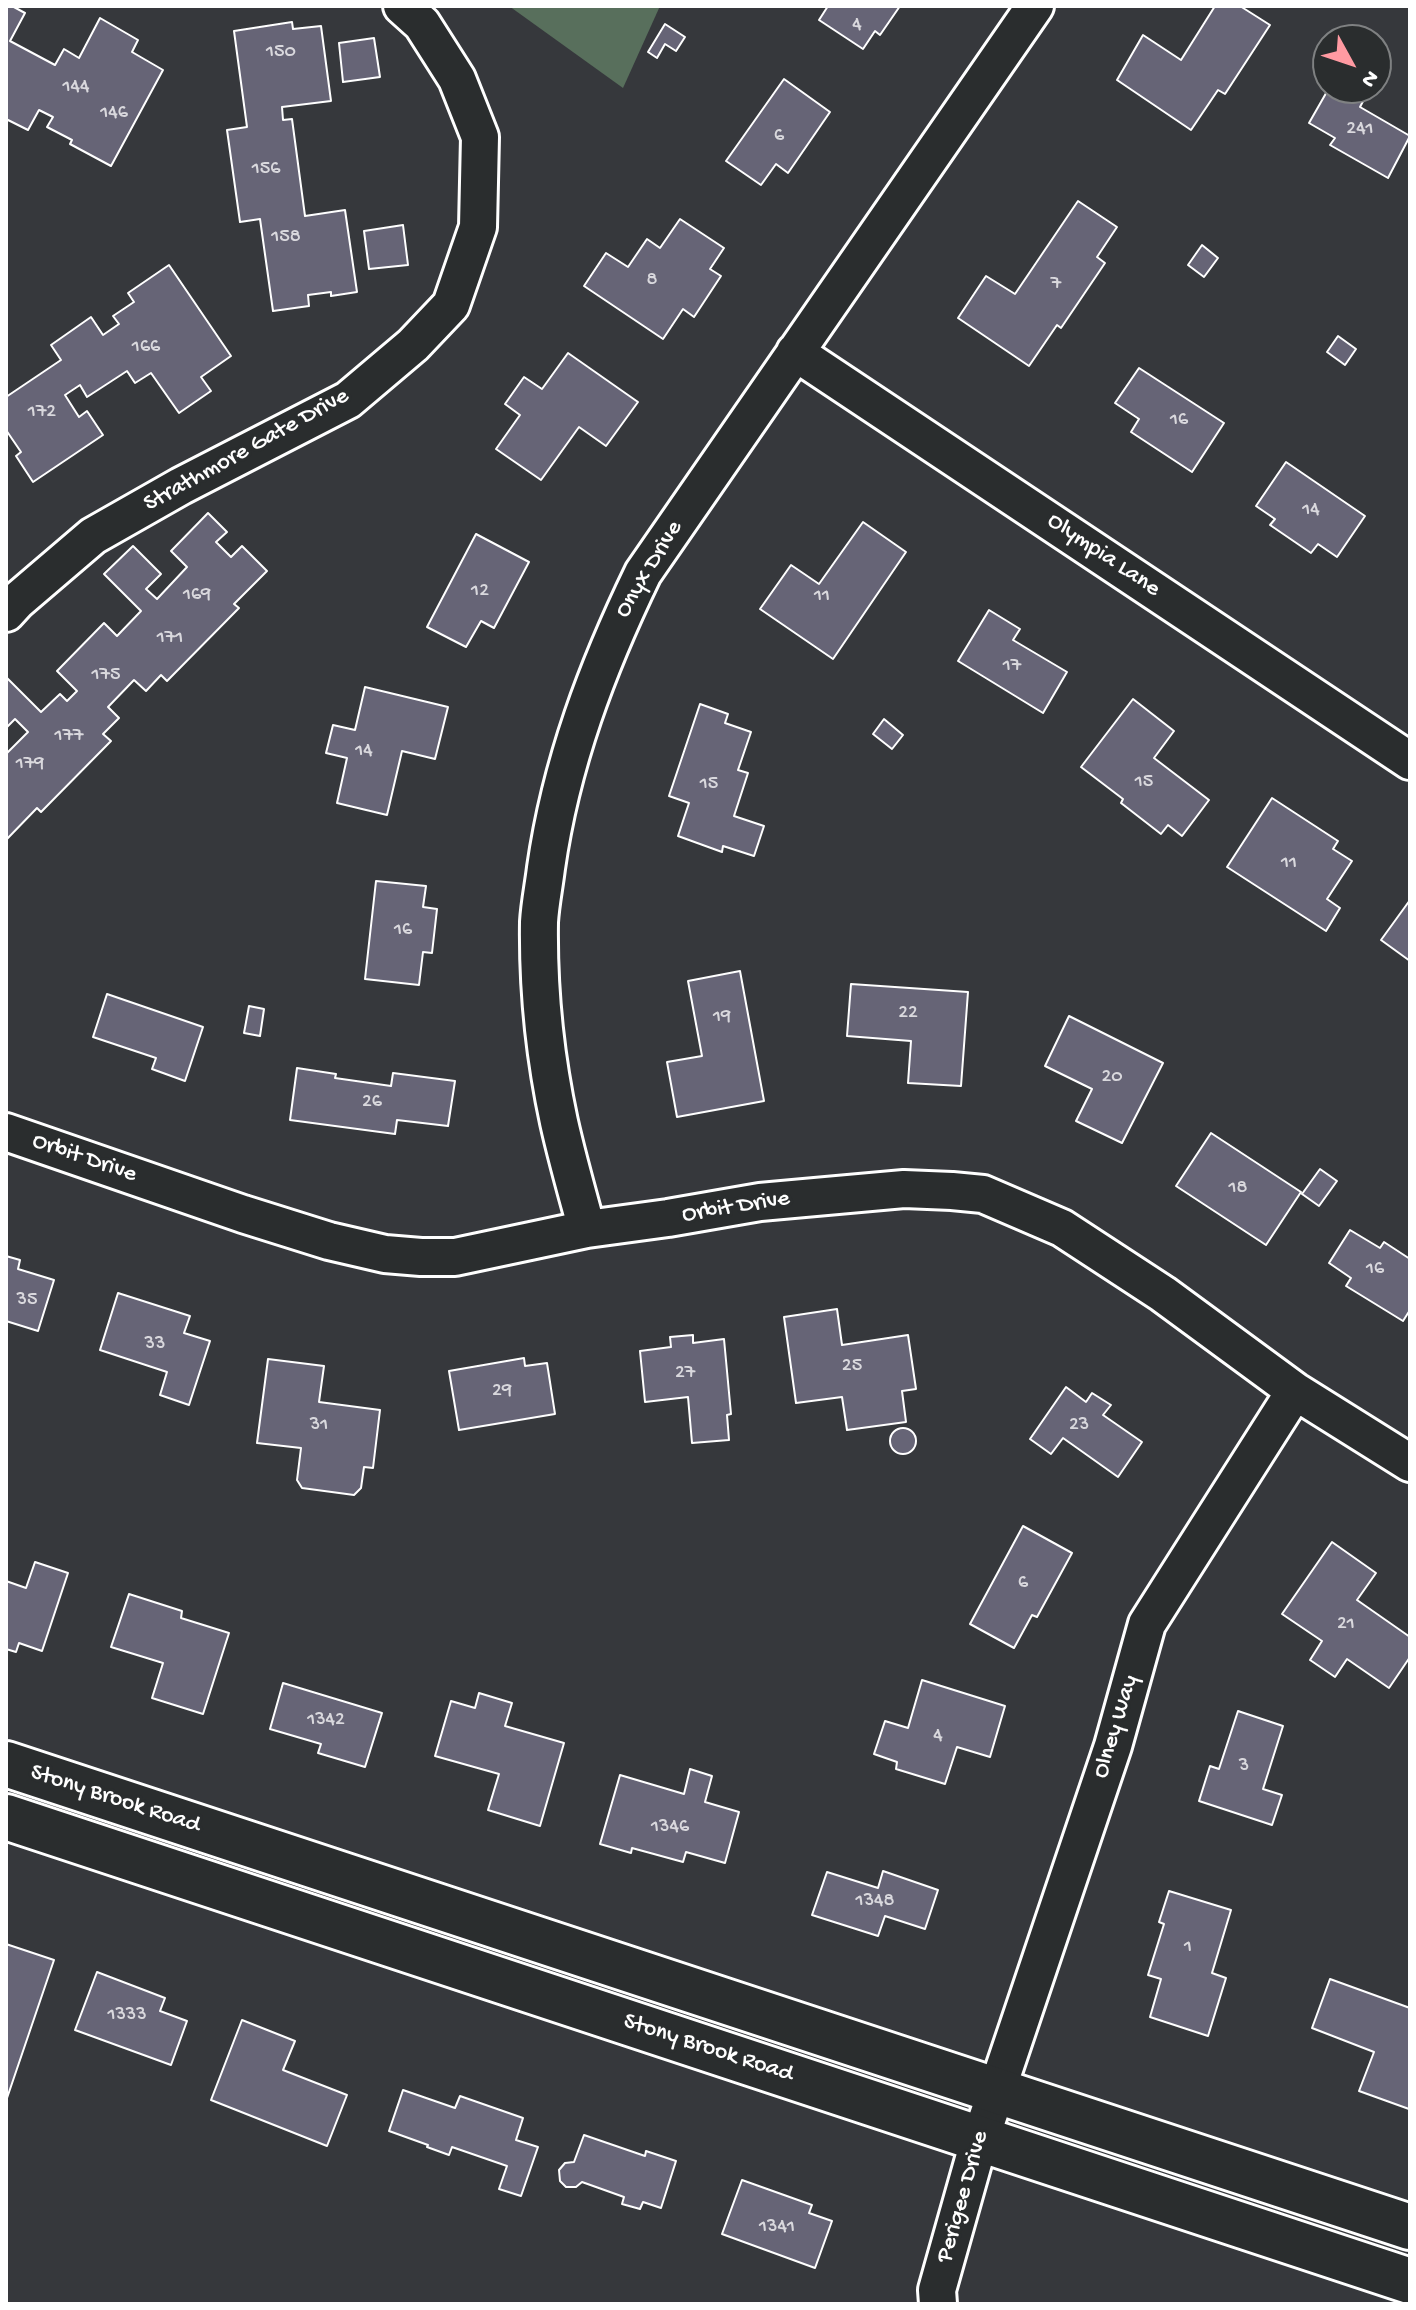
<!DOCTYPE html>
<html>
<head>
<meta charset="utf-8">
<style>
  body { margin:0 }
  #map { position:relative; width:1416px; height:2310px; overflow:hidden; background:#36383c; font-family:"Gochi Hand",sans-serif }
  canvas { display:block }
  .frame { position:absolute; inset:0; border:8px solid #fff; pointer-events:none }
  .north { position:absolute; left:1312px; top:24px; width:80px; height:80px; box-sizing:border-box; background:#2a2d2e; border:2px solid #7f8182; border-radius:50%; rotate:130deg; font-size:22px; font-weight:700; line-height:32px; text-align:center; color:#fff }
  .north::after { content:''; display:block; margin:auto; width:28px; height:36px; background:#ff9aa2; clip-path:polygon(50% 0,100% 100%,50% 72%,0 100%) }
</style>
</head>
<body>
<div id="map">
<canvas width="1416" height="2310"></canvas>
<div class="frame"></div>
<div class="north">N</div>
</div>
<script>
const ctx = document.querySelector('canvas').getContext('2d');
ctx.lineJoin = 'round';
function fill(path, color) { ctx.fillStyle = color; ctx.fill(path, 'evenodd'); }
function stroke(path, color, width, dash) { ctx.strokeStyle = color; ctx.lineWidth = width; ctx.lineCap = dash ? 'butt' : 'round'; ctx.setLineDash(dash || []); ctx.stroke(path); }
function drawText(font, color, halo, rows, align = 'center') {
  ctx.font = font + ' "Gochi Hand",sans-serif'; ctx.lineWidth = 6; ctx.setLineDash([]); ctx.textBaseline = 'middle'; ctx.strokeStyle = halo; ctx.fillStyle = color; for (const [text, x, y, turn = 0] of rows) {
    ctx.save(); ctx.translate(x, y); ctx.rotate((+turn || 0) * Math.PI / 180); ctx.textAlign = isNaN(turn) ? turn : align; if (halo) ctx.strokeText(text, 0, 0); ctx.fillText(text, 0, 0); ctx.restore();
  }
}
fill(new Path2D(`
  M509 6H660L623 88Z`), '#586f5c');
const building = new Path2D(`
  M6 6H12L25 13 10 41 55 65 64 49 79 58 100 18 138 40 132 52 163 70 111 166 70 144 72 140 47 127 53 117 39 110 28 130 6 119Z
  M828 6H900L880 35 875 31 863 49 819 20Z
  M1215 6H1240L1270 25 1225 94 1218 90 1191 130 1117 80 1143 35 1181 60Z
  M292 22 293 29 321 26 331 101 282 107 283 120 292 119 305 216 345 210 357 292 331 296V292L308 295 309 306 273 311 260 219 240 222 227 130 247 127 234 31Z
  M665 24 685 37 676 51 665 44 657 58 648 52Z
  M374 38 380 77 343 82 339 43Z
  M784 79 830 112 788 173 776 164 761 185 726 161Z
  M1329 88H1361L1368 92 1360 107 1410 136 1388 178 1330 145 1335 138 1309 123Z
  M1078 201 1117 227 1097 257 1105 263 1061 328 1057 325 1029 366 958 318 986 276 1015 294Z
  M680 219 724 248 710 269 721 276 694 317 683 309 663 339 584 286 606 253 628 267 647 239 660 248Z
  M403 225 408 265 369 269 364 231Z
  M1202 245 1218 258 1204 277 1188 265Z
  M169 265 231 356 201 377 211 391 179 413 151 373 135 383 127 371 87 397 80 385 65 395 79 417 87 411 103 435 33 482 16 456 21 452 6 430V397L61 360 51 345 91 317 103 335 119 324 113 316 134 302 128 293Z
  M1338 336 1356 349 1345 365 1327 352Z
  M568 353 638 402 606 446 579 427 541 480 496 449 520 415 505 404 524 377 542 389Z
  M1139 368 1224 423 1192 472 1131 432 1139 419 1115 403Z
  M1286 462 1365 516 1337 557 1318 544 1311 553 1270 525 1275 519 1256 506Z
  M208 513 227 532 216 542 231 557 242 546 267 571 234 604 239 608 167 681 161 675 146 691 134 680 108 707 119 718 103 734 111 741 41 812 37 808 6 840V754L28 732 15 719 6 728V677L41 712 60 694 67 701 77 691 57 671 104 623 117 636 141 611 104 574 133 546 161 574 146 589 157 599 187 567 171 551Z
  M863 522 906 552 833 659 760 609 791 565 819 584Z
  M476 534 529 562 494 628 481 621 466 647 427 627Z
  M989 610 1020 629 1013 640 1067 672 1043 713 958 661Z
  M365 687 448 707 435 759 402 751 387 815 337 803 347 758 326 753 333 725 355 730Z
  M1133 699 1174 731 1154 758 1209 800 1182 836 1168 825 1161 834 1121 803 1123 799 1081 767Z
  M700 704 728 714 725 723 751 732 738 770 748 773 734 816 764 826 754 856 723 846 722 852 678 836 689 803 669 796Z
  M884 719 903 735 892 749 873 734Z
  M1272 798 1338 841 1333 849 1352 861 1327 899 1340 908 1326 931 1227 867Z
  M376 881 426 886 423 907 437 909 432 953 423 952 419 985 365 979Z
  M1410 900V961L1381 940Z
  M740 971 764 1101 677 1117 667 1062 702 1056 688 981Z
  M851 984 968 992 961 1086 908 1083 911 1041 847 1036Z
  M107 994 203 1027 185 1081 152 1069 156 1058 93 1037Z
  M249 1006 264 1009 260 1036 244 1033Z
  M1069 1016 1163 1063 1122 1143 1076 1121 1092 1089 1045 1066Z
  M297 1068 336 1074 335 1078 391 1086 393 1073 455 1081 448 1126 397 1120 395 1134 290 1120Z
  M1211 1133 1301 1192 1266 1245 1176 1186Z
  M1320 1169 1337 1181 1319 1206 1302 1194Z
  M1350 1230 1380 1248 1384 1242 1410 1259V1310L1403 1321 1346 1286 1351 1278 1329 1263Z
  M6 1256 20 1260 18 1269 54 1280 38 1331 6 1321Z
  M118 1293 190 1316 184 1333 210 1341 189 1405 160 1395 167 1372 100 1350Z
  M837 1309 842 1345 908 1335 916 1389 902 1391 906 1422 847 1430 842 1397 796 1403 784 1317Z
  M693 1335V1343L724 1339 731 1414 727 1415 729 1440 692 1443 688 1397 645 1402 640 1351 671 1347 670 1337Z
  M524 1358 525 1366 547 1363 555 1414 459 1430 449 1371Z
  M268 1359 324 1366 319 1402 380 1410 373 1468 364 1467 361 1488 354 1495 302 1488 297 1480 301 1448 257 1443Z
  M1066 1387 1086 1402 1092 1393 1111 1405 1103 1415 1142 1442 1118 1477 1063 1438 1051 1454 1030 1439Z
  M890 1441a13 13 0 1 1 26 0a13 13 0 1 1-26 0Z
  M1023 1526 1072 1553 1037 1617 1032 1615 1014 1648 970 1624Z
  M1332 1542 1376 1573 1357 1600 1410 1637V1657L1389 1688 1347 1659 1335 1677 1310 1660 1322 1641 1282 1614Z
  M35 1562 68 1573 42 1651 19 1643 16 1652 6 1649V1581L26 1588Z
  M129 1594 182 1611 181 1618 229 1633 203 1714 152 1698 163 1663 111 1647Z
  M922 1680 1005 1706 990 1757 957 1747 945 1784 896 1769 897 1762 874 1754 885 1721 908 1728Z
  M283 1683 382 1713 365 1767 318 1753 321 1744 270 1729Z
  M479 1693 512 1703 505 1726 564 1743 540 1826 488 1810 499 1774 435 1756 451 1701 475 1708Z
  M1238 1711 1283 1726 1263 1789 1282 1795 1272 1825 1199 1801 1210 1766 1219 1769Z
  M690 1769 712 1776 705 1802 739 1812 725 1863 686 1852 683 1862 632 1848 631 1853 600 1844 620 1775 684 1794Z
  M883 1871 938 1890 925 1929 885 1916 878 1936 812 1915 827 1872 878 1888Z
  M1169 1891 1231 1910 1212 1973 1226 1978 1208 2036 1150 2017 1161 1979 1148 1975 1164 1924 1159 1922Z
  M6 1944 54 1960 6 2101Z
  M97 1972 165 1998 160 2011 187 2021 171 2065 75 2030Z
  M1330 1979 1410 2008 1409 2109 1359 2091 1374 2052 1312 2028Z
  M242 2020 295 2041 283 2070 347 2095 327 2146 211 2100Z
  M403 2090 455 2108 460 2096 523 2118 516 2140 538 2147 521 2196 499 2189 507 2166 452 2147 449 2155 427 2147 428 2145 389 2131Z
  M584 2135 645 2156 646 2151 676 2161 661 2208 643 2202 640 2209 622 2204 624 2197 582 2182 576 2187H566L560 2181 559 2170 565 2163 574 2162Z
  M742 2180 812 2205 809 2213 832 2221 815 2268 722 2234Z`);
fill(building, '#666476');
stroke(building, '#fff', 2);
const minor = new Path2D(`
  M795 352 1410 761
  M6 613 17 601 93 536 181 486 348 400 413 345 451 305 478 227 480 137 457 79 422 24 402 6
  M6 1132 243 1214 329 1241 385 1254 421 1257H455L587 1229 668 1218 760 1202 904 1189 952 1191 983 1194 1062 1228 1163 1294 1295 1391 1410 1463
  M587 1229C577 1193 567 1158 559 1122 545 1057 538 989 539 922 540 904 544 885 546 868 561 763 597 668 643 573L1035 6
  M938 2304 937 2290 976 2152 1113 1746 1147 1624 1295 1391`);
const secondary = new Path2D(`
  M6 1764 1410 2227
  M6 1817 1410 2281`);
stroke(minor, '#fff', 42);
stroke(secondary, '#fff', 50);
stroke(minor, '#2a2d2e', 36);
stroke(secondary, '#2a2d2e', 44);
drawText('20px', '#d9d8dd', null, [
  ["4",857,26],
  ["150",281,53],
  ["144",76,88],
  ["146",114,114],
  ["241",1360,130],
  ["6",779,137],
  ["156",266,170],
  ["158",286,238],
  ["8",652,281],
  ["7",1056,285],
  ["166",146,348],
  ["172",42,413],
  ["16",1179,421],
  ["14",1311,511],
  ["12",480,592],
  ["169",197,596],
  ["11",822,597],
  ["171",170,639],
  ["17",1012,667],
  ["175",106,676],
  ["177",69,737],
  ["14",364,752],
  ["179",30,765],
  ["15",1144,783],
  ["15",709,785],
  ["11",1289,864],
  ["16",403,931],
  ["22",908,1014],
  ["19",722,1018],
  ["20",1112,1078],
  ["26",372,1103],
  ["18",1238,1189],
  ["16",1375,1270],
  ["35",27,1301],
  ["33",155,1345],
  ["25",852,1367],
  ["27",685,1374],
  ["29",502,1392],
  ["31",319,1426],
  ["23",1079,1426],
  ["6",1023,1584],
  ["21",1346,1625],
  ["1342",326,1721],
  ["4",938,1737],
  ["3",1244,1767],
  ["1346",670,1828],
  ["1348",875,1902],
  ["1",1188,1948],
  ["1333",127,2016],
  ["1341",777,2228]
]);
drawText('24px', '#fff', '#2a2d2e', [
  ["Strathmore Gate Drive",247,451,-29],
  ["Olympia Lane",1103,556,34],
  ["Onyx Drive",650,570,-59],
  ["Orbit Drive",84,1159,19],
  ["Orbit Drive",736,1208,-9],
  ["Olney Way",1117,1727,-73],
  ["Stony Brook Road",115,1800,18],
  ["Stony Brook Road",708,2049,18],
  ["Perigee Drive",964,2197,-74]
]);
</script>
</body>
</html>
